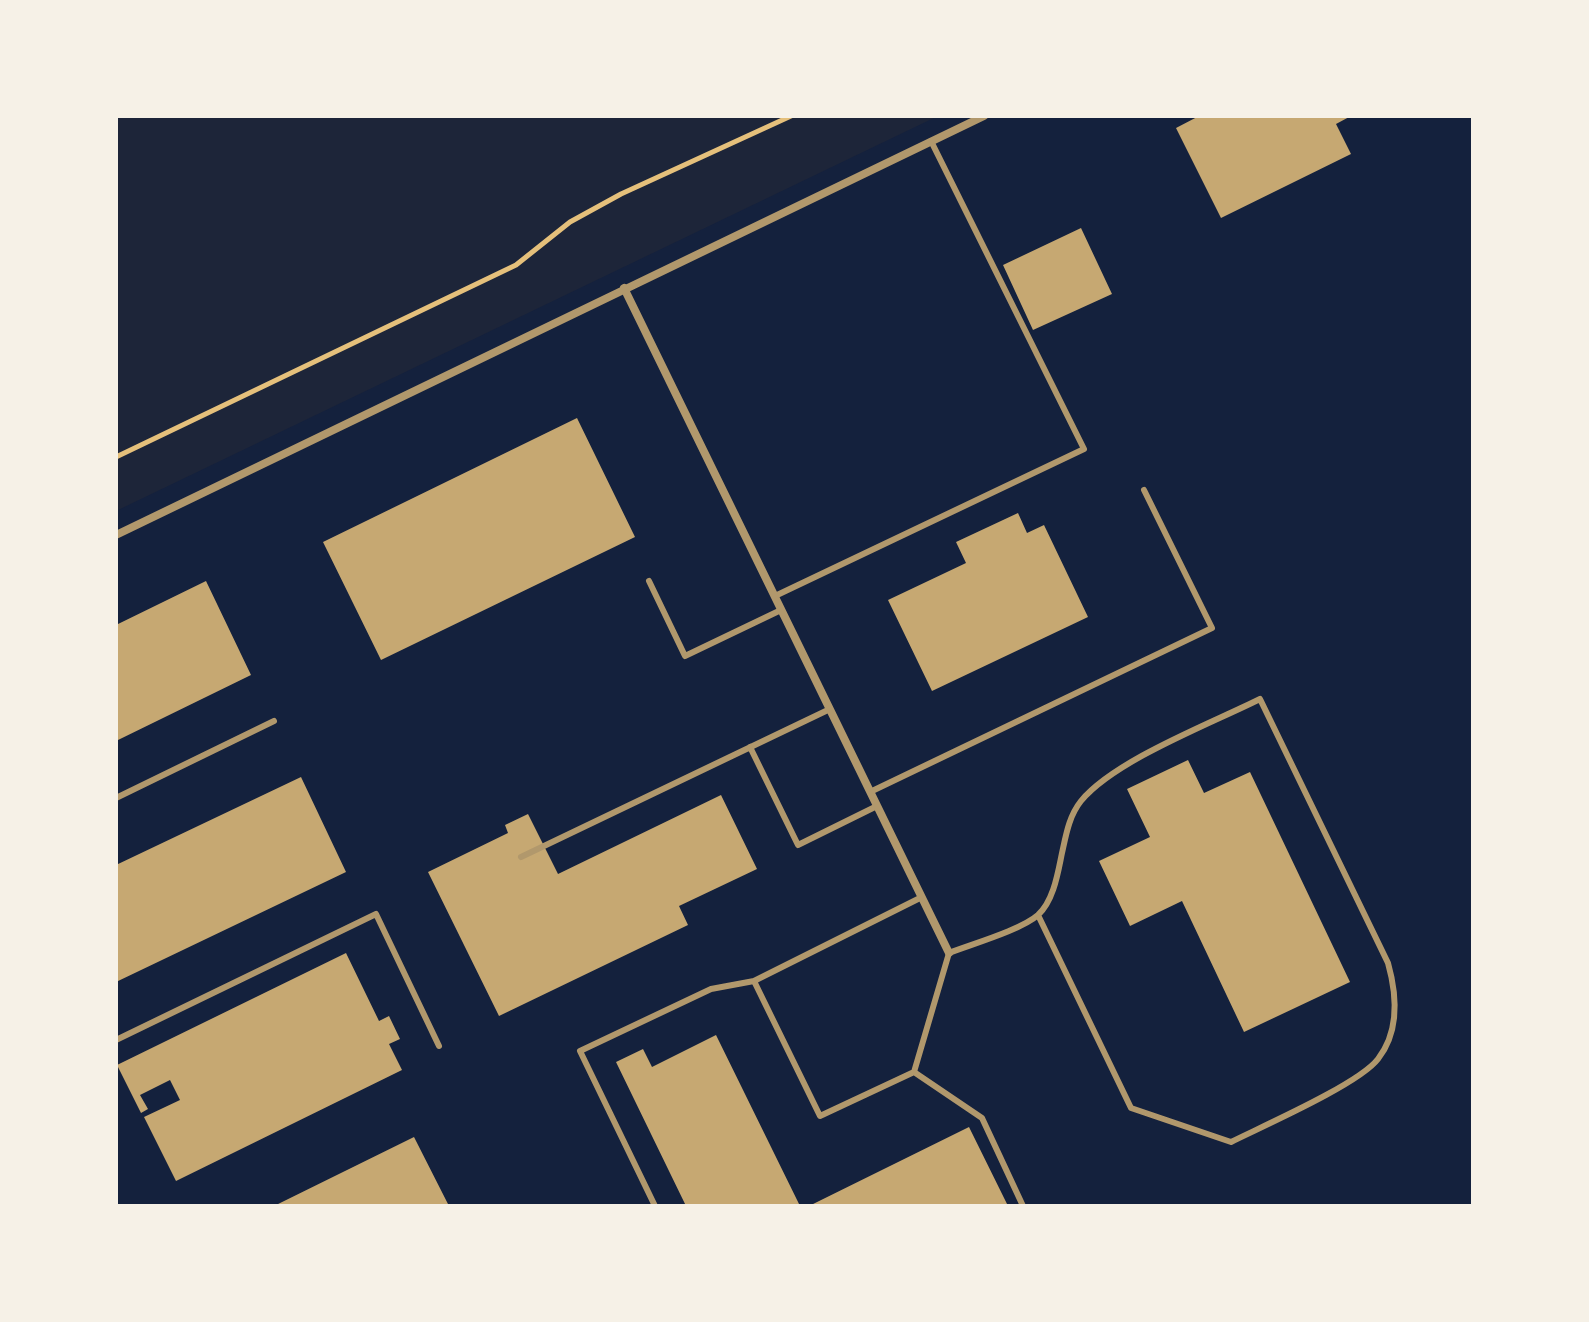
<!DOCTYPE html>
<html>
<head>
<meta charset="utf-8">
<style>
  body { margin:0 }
  #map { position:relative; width:1589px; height:1322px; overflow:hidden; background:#14213d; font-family:Arial,sans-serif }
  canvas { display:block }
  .frame { position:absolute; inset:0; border:118px solid #f6f1e7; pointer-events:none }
</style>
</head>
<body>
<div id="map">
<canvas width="1589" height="1322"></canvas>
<div class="frame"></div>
</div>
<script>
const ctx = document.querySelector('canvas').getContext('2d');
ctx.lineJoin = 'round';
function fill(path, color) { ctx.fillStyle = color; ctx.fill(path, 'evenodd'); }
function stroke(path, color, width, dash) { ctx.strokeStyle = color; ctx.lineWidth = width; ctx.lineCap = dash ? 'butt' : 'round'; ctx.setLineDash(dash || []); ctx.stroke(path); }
fill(new Path2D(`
  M116 116H938L116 511Z`), '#1d2539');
fill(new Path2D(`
  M1199 116H1351L1336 124 1351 154 1221 218 1176 128Z
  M1081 228 1112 294 1033 330 1003 265Z
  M577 418 635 537 381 660 323 542Z
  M1018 513 1027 533 1044 525 1088 617 932 691 888 600 966 563 956 542Z
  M206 581 251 675 116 741V625Z
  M1188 760 1204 793 1250 772 1350 982 1244 1032 1182 901 1130 926 1099 861 1150 837 1127 789Z
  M301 777 346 872 116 982V865Z
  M721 795 757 869 679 906 688 925 499 1016 428 872 508 833 505 825 528 814 558 874Z
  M346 953 379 1021 389 1016 400 1039 389 1044 402 1070 176 1181 144 1117 180 1100 170 1080 140 1095 148 1109 141 1113 117 1065Z
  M716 1035 800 1206H686L616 1062 643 1049 652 1067Z
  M969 1127 1008 1206H809Z
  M414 1137 449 1206H274Z`), '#c6a872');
stroke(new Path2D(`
  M116 457 516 265 570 222 621 194 791 116`), '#e5c07b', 5);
stroke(new Path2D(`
  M649 581 685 656 781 610
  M775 596 1084 449 931 141
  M750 747 798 845 877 806
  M870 792 1212 628 1144 490
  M116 798 274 721
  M521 857 830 709
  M922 897 754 981 820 1116 914 1072 949 953C972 944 1021 930 1038 915 1054 900 1058 872 1062 853 1066 835 1069 816 1081 801 1115 760 1210 724 1260 699L1388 963C1397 995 1399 1032 1378 1059 1359 1084 1263 1126 1231 1142L1131 1108 1038 915
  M116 1040 376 914 439 1046
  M914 1072 982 1118 1023 1206
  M655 1206 580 1051 711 989 754 981`), '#b1986c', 6);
stroke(new Path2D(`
  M624 288 949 953
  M116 535 984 116`), '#b1986c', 8);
</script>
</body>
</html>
